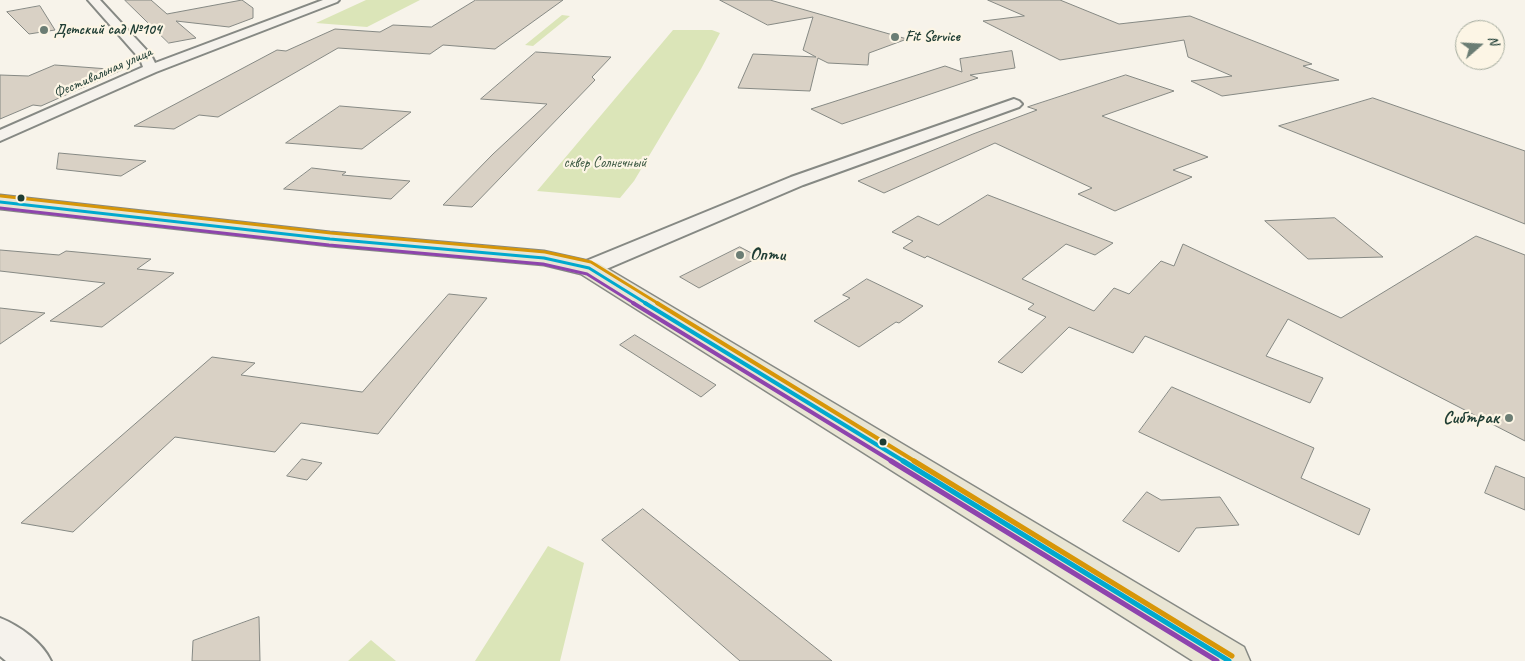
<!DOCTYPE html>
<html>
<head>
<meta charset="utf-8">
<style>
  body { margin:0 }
  #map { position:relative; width:1525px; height:661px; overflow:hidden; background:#f7f3ea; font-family:Caveat,sans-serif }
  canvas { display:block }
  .north { position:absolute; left:1455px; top:20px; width:50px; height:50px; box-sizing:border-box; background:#fcf5e5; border:1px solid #a4ab9e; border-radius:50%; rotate:71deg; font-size:14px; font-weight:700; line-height:20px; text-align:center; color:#1f3d34 }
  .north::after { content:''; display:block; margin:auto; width:18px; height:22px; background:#6b7d74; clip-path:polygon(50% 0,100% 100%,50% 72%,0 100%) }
</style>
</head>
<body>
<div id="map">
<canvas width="1525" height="661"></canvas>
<div class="north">N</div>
</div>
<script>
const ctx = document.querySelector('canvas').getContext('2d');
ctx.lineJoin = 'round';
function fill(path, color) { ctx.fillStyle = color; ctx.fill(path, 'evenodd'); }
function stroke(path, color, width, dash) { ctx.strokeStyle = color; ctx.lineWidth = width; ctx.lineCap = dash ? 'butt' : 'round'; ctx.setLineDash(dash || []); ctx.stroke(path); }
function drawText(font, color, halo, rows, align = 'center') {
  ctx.font = font + ' Caveat,sans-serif'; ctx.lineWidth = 4.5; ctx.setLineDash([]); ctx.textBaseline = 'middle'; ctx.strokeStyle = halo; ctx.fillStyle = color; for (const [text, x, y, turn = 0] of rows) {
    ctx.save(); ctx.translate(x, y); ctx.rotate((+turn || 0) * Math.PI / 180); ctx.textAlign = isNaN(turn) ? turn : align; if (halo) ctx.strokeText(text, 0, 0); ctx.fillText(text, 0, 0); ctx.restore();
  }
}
fill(new Path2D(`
  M366 0H420L367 27 316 23Z
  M562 15 570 16 533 46 525 45Z
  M673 30H712L720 33 701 69 634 181 620 198 537 191Z
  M548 546 584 563 560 661H475Z
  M371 640 396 661H348Z`), '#dbe5b8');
const building = new Path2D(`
  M125 0H151L167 14 242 0 253 8V18L229 27 176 21 196 38 169 43Z
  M476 0H563L495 49 443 45 430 54 338 48 218 117 199 115 174 129 134 126 277 50 286 51 335 29 380 32 393 25 431 27Z
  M720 0H770L907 39 869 53 868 65 828 63 818 58 810 91 738 88 753 54 816 57 803 50 813 17 768 25Z
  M988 0H1060L1119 24 1190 16 1312 64 1303 66 1339 80 1222 96 1191 81 1232 76 1188 57 1184 40 1060 60 983 21 1024 16Z
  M40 6 55 30 29 34 7 12Z
  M1012 51 1015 68 970 75 978 78 842 124 811 109 945 66 962 72 960 59Z
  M536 52 611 57 592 77 595 80 472 207 443 205 493 154 547 104 481 99Z
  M55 65 122 70 41 106 33 105 0 119V75L28 76Z
  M1126 75 1174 91 1102 116 1208 157 1173 170 1192 177 1115 211 1078 194 1092 188 995 143 884 193 858 181 973 134 1037 110 1028 107Z
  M1373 98 1525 151V224L1279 126Z
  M340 106 411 112 362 149 286 143Z
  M59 153 146 161 121 176 57 169Z
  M312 168 346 172 342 175 410 181 391 199 284 189Z
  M988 195 1113 243 1095 255 1066 244 1022 279 1094 311 1114 288 1129 294 1161 261 1174 266 1183 244 1341 318 1476 236 1525 255V441L1288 319 1266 356 1323 378 1310 403 1145 336 1133 353 1069 327 1022 373 998 362 1046 317 1028 309 1034 304 927 256 925 258 903 248 913 241 892 232 918 216 938 225Z
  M1335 218 1383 257 1308 259 1265 221Z
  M740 247 759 257 699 288 680 277Z
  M0 250 59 255 66 251 151 259 137 269 174 273 102 327 50 321 105 283 0 271Z
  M867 279 923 306 899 323 896 322 859 347 814 321 850 298 843 295Z
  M449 294 487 298 378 434 301 423 275 452 175 437 73 532 21 523 212 357 255 363 241 375 362 392Z
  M0 308 45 313 0 344Z
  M635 335 716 385 701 397 620 345Z
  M1172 387 1314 448 1301 478 1370 509 1359 535 1139 432Z
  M302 459 322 463 307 480 287 476Z
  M1496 466 1525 478V510L1485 493Z
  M1147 492 1161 500 1220 497 1239 525 1196 528 1179 552 1123 521Z
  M643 509 832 661H740L602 540Z
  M259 617 260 661H192L193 641Z`);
fill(building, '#d9d1c5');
stroke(building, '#868984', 1);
const minor = new Path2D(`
  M88 0H100L151 55 155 63 323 0H339L337 2 156 72 0 141V130L143 67 140 59Z
  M1014 99 1019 101 1022 104 1019 107 803 185 597 273 589 274 581 273 578 268 581 263 791 177Z
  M0 618C20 626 42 642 51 661H6L0 656Z`);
const primary = new Path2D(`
  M0 195 330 232 544 251 598 263 1244 647 1250 661H1193L581 274 544 265 330 246 0 209Z`);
stroke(minor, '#868984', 4);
stroke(primary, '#868984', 3);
fill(minor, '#f5f2ec');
fill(primary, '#e9e5d4');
stroke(new Path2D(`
  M0 202 330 239 544 258 589 268 647 304`), '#00a9ce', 3);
stroke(new Path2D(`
  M645 303 905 462`), '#00a9ce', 4);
stroke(new Path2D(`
  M903 461 1229 661`), '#00a9ce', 5);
stroke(new Path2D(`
  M0 208 329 245 543 264 587 274 635 304`), '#8e44ad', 3);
stroke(new Path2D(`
  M633 303 893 462`), '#8e44ad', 4);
stroke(new Path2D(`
  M891 461 1217 661`), '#8e44ad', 5);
stroke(new Path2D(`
  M1 196 331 233 545 252 591 262 659 304`), '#d79608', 3);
stroke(new Path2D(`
  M657 303 916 462`), '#d79608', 4);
stroke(new Path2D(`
  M914 461 1232 656`), '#d79608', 5);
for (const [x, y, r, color] of [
  [44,30,5,"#6b7d74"],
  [895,37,5,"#6b7d74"],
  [21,198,4.5,"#1f3d34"],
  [740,255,5,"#6b7d74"],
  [1509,418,5,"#6b7d74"],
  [883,442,4.5,"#1f3d34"]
]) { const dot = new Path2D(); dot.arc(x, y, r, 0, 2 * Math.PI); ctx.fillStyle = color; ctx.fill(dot); stroke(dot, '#fcf5e5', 2); }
drawText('bold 15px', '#1f3d34', '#fcf5e5', [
  ["Детский сад №104",54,30],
  ["Fit Service",905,37]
], 'left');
drawText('15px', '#1f3d34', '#fcf5e5', [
  ["Фестивальная улица",103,73,-24]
]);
drawText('15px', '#405c46', '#fcf5e5', [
  ["сквер Солнечный",605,163]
]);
drawText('bold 18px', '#1f3d34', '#fcf5e5', [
  ["Опти",750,255],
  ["Сибтрак",1499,418,"right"]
], 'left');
</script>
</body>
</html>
